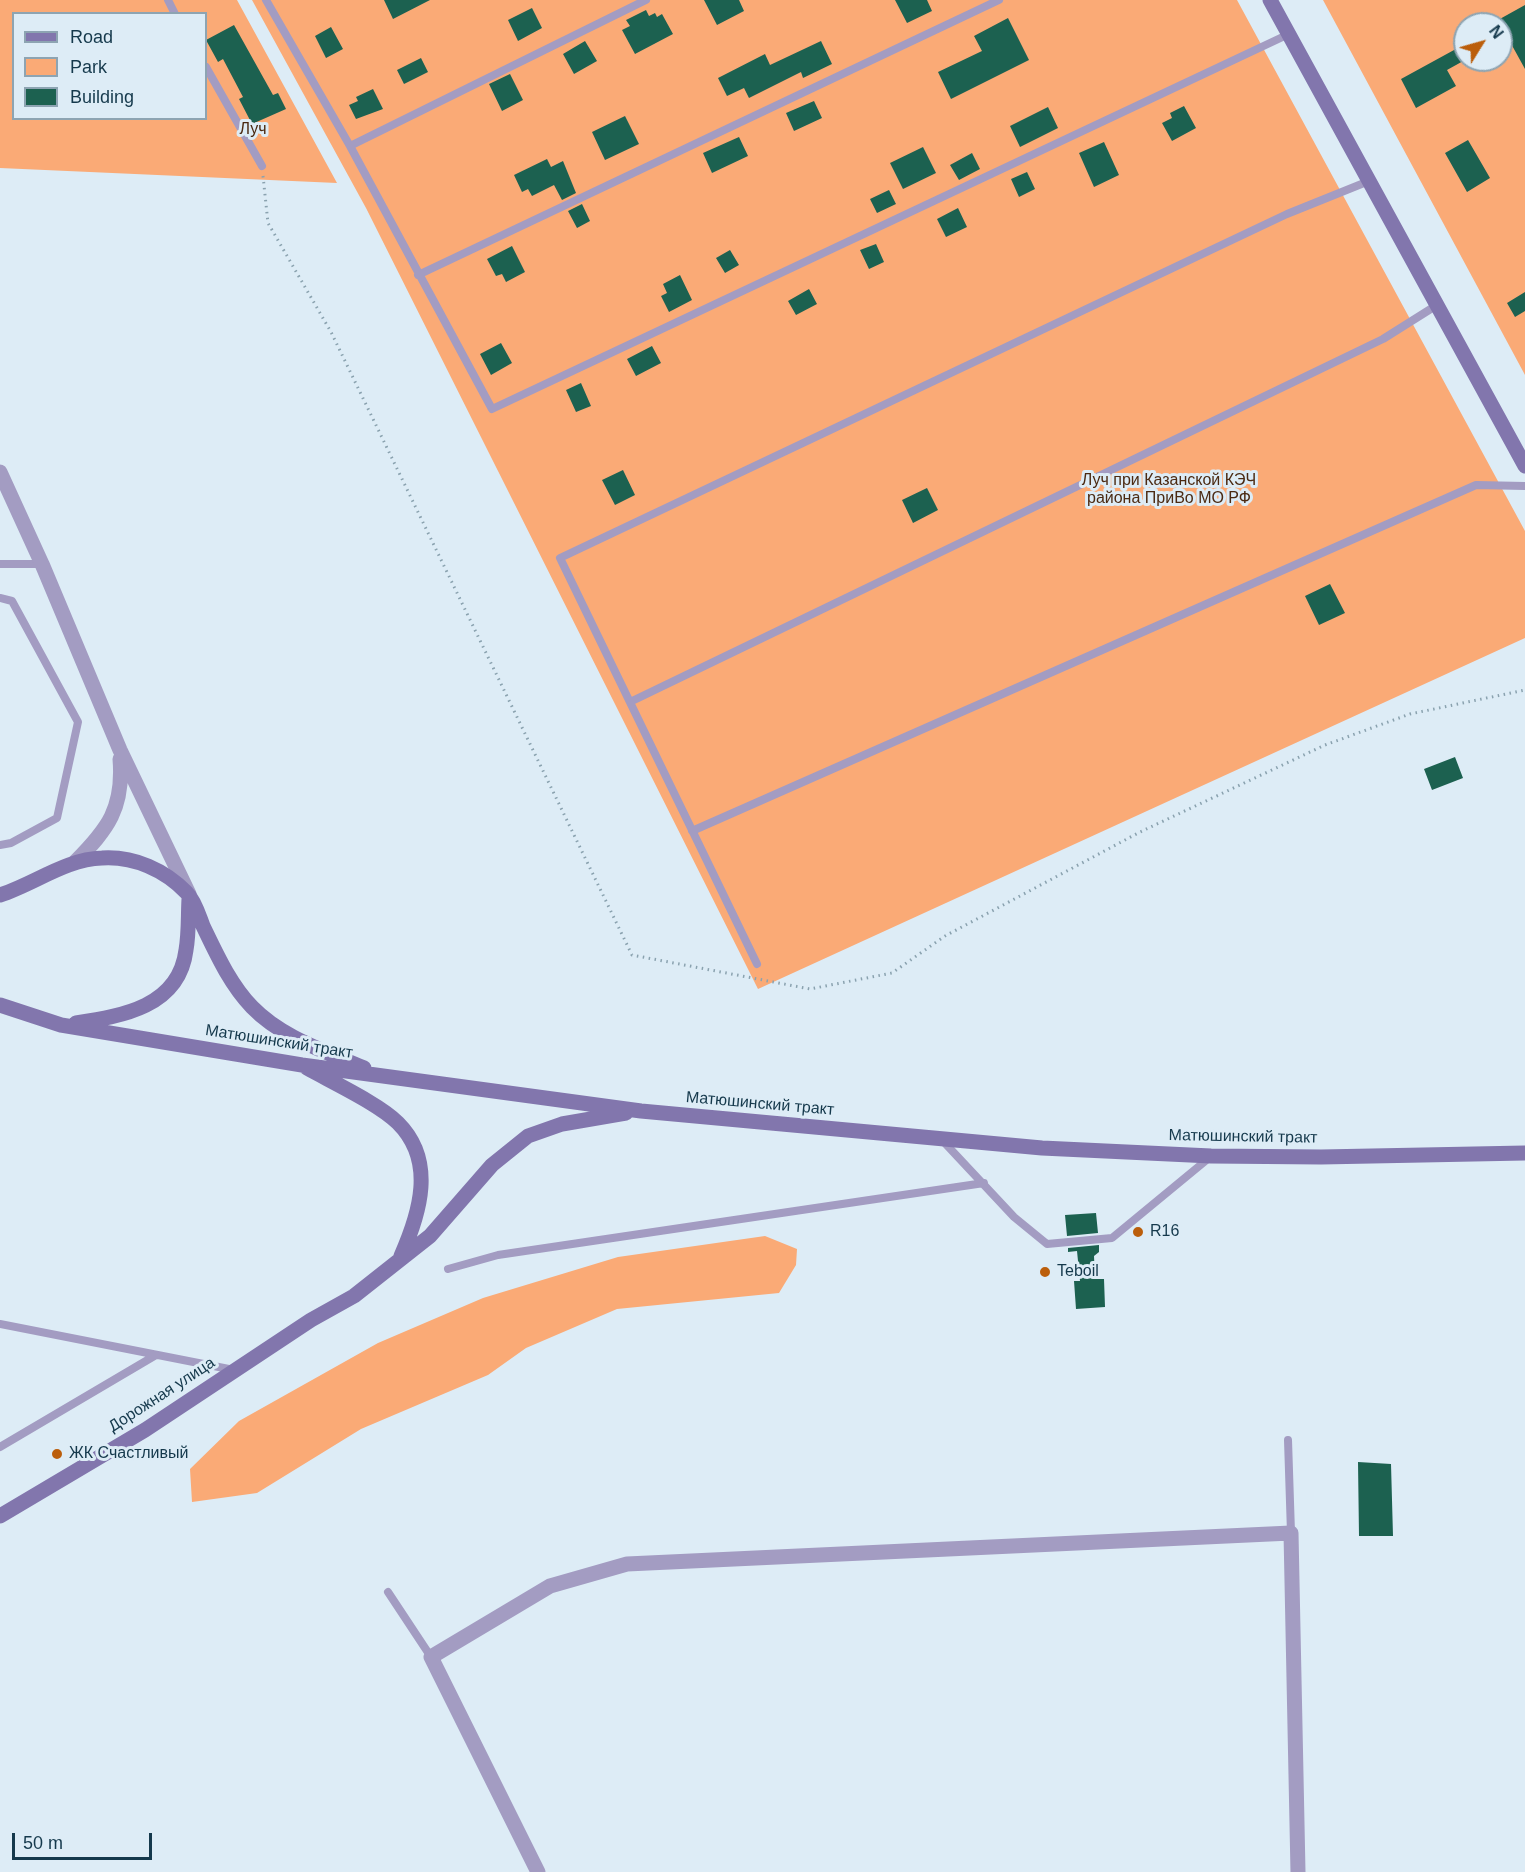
<!DOCTYPE html>
<html>
<head>
<meta charset="utf-8">
<style>
  body { margin:0 }
  #map { position:relative; width:1525px; height:1872px; overflow:hidden; background:#ddecf6; font-family:Arial,sans-serif }
  canvas { display:block }
  .legend { position:absolute; left:12px; top:12px; width:195px; height:108px; box-sizing:border-box; background:#ddecf6; border:2px solid #8da4b2; margin:0; padding:8px 10px; list-style:none; font-size:18px; color:#15394c }
  .legend li { display:flex; align-items:center; gap:12px; height:30px }
  .legend b { width:30px; border:2px solid #8da4b2 }
  .north { position:absolute; left:1453px; top:12px; width:60px; height:60px; box-sizing:border-box; background:#ddecf6; border:2px solid #8da4b2; border-radius:50%; rotate:53deg; font-size:16px; font-weight:700; line-height:24px; text-align:center; color:#15394c }
  .north::after { content:''; display:block; margin:auto; width:21px; height:27px; background:#bb5e0b; clip-path:polygon(50% 0,100% 100%,50% 72%,0 100%) }
  .scale { position:absolute; left:12px; top:1833px; width:140px; height:27px; box-sizing:border-box; border:3px solid #15394c; border-top:0; padding-left:8px; font-size:18px; line-height:21px; white-space:nowrap; color:#15394c; -webkit-text-stroke:4px #ddecf6; paint-order:stroke }
</style>
</head>
<body>
<div id="map">
<canvas width="1525" height="1872"></canvas>
<ul class="legend">
<li><b style="height:8px;background:#8276ad"></b>Road</li>
<li><b style="height:16px;background:#faaa76"></b>Park</li>
<li><b style="height:16px;background:#1c6150"></b>Building</li>
</ul>
<div class="north">N</div>
<div class="scale">50 m</div>
</div>
<script>
const ctx = document.querySelector('canvas').getContext('2d');
ctx.lineJoin = 'round';
function fill(path, color) { ctx.fillStyle = color; ctx.fill(path, 'evenodd'); }
function stroke(path, color, width, dash) { ctx.strokeStyle = color; ctx.lineWidth = width; ctx.lineCap = dash ? 'butt' : 'round'; ctx.setLineDash(dash || []); ctx.stroke(path); }
function drawText(font, color, halo, rows, align = 'center') {
  ctx.font = font + ' Arial,sans-serif'; ctx.lineWidth = 6; ctx.setLineDash([]); ctx.textBaseline = 'middle'; ctx.strokeStyle = halo; ctx.fillStyle = color; for (const [text, x, y, turn = 0] of rows) {
    ctx.save(); ctx.translate(x, y); ctx.rotate((+turn || 0) * Math.PI / 180); ctx.textAlign = isNaN(turn) ? turn : align; if (halo) ctx.strokeText(text, 0, 0); ctx.fillText(text, 0, 0); ctx.restore();
  }
}
fill(new Path2D(`
  M0 0H237L337 183 0 168ZM14 14H206V118H14Z
  M252 0H1237L1525 531V638L758 989 366 208Z
  M1323 0H1525V375ZM1465 24H1501V60H1465Z
  M765 1236 797 1249 796 1265 779 1293 617 1309 526 1348 488 1375 361 1429 257 1493 192 1502 190 1469 239 1421 378 1343 483 1298 618 1257Z`), '#faaa76');
fill(new Path2D(`
  M384 0H430L393 19Z
  M704 0H739L744 11 717 25Z
  M895 0H927L932 11 907 23Z
  M1525 5V69L1498 20Z
  M532 8 542 28 518 41 508 20Z
  M646 10 649 16 655 13 657 17 662 14 673 34 635 54 622 30 630 26 626 20Z
  M1008 18 1029 60 951 99 938 72 982 51 974 36Z
  M234 25 273 95 278 93 286 109 252 124 239 99 243 97 223 59 218 62 206 40Z
  M331 27 343 49 326 58 315 36Z
  M585 41 597 61 574 74 563 54Z
  M821 41 832 64 803 78 801 72 749 98 744 88 727 96 718 78 765 54 770 65Z
  M1465 44V60L1447 70 1456 86 1416 108 1401 79Z
  M421 58 428 72 404 84 397 70Z
  M510 74 523 100 502 111 489 84Z
  M373 89 383 109 356 119 349 105 358 101 356 97Z
  M814 101 822 118 794 131 786 113Z
  M1184 106 1196 128 1172 141 1162 123 1172 118 1170 113Z
  M1048 107 1058 128 1020 147 1010 126Z
  M625 116 639 144 605 160 592 132Z
  M739 137 748 156 712 173 703 153Z
  M1468 140 1490 178 1467 192 1445 153Z
  M1104 142 1119 175 1094 187 1079 153Z
  M923 147 936 173 903 189 890 163Z
  M972 153 980 169 959 180 950 165Z
  M547 159 551 167 563 161 576 193 562 200 554 185 532 196 528 189 522 192 514 175Z
  M1027 172 1035 189 1019 197 1011 179Z
  M889 190 896 204 877 213 870 199Z
  M582 204 590 221 577 228 568 211Z
  M958 208 967 227 946 237 937 219Z
  M876 244 884 262 869 269 860 250Z
  M512 246 525 272 506 282 502 274 496 276 487 259Z
  M730 250 739 265 725 273 716 258Z
  M680 275 692 300 669 312 661 296 667 293 663 284Z
  M809 289 817 304 796 315 788 301Z
  M1525 292V311L1515 317 1507 303Z
  M501 343 512 363 491 375 480 354Z
  M652 346 661 363 636 376 627 359Z
  M581 383 591 406 576 412 566 390Z
  M623 470 635 495 615 505 602 480Z
  M927 488 938 510 913 523 902 500Z
  M1330 584 1345 613 1319 625 1305 596Z
  M1455 757 1463 778 1432 790 1424 769Z
  M1096 1213 1098 1233 1067 1236 1065 1215Z
  M1099 1245V1252L1094 1256 1095 1279H1104L1105 1307 1076 1309 1074 1281H1080L1077 1251 1068 1252V1248Z
  M1358 1462 1391 1464 1393 1536H1359Z`), '#1c6150');
stroke(new Path2D(`
  M263 176 268 223 331 332 632 955 810 989 892 973 945 936 1140 832 1325 745 1410 714 1525 690`), '#8aa2af', 3, [1.5, 4.5]);
stroke(new Path2D(`
  M168 0 175 14
  M266 0 350 146 492 409 1289 34
  M206 67 262 166
  M350 146 646 0
  M418 275 999 0
  M0 564H42
  M0 598 12 601 78 722 57 818 11 843 0 845
  M630 702 1383 339 1437 305
  M692 831 1476 485 1525 486
  M757 964 560 558 1287 214 1369 181
  M942 1140 1014 1217 1047 1244 1112 1238 1209 1158
  M448 1269 498 1255 984 1183
  M0 1324 234 1370
  M1288 1440 1291 1533
  M0 1447 156 1355
  M388 1592 431 1657`), '#a39cc2', 8);
stroke(new Path2D(`
  M0 472 42 564 120 750 189 894
  M75 862C108 829 124 808 120 759
  M538 1872 431 1657 550 1586 627 1564 1291 1533 1298 1872`), '#a39cc2', 15);
stroke(new Path2D(`
  M1270 0 1525 466
  M0 895C34 884 66 859 102 858 134 856 165 870 187 893 195 901 199 916 203 926 217 955 230 984 252 1007 282 1038 325 1051 364 1068
  M0 1005 61 1025 302 1065 641 1111 1042 1148 1211 1156 1321 1157 1525 1153
  M76 1023C122 1016 179 1007 186 950 189 933 188 916 189 899
  M307 1068C332 1082 379 1104 398 1123 436 1161 420 1213 401 1256
  M0 1516 145 1430 311 1320 354 1296 430 1236 492 1165 528 1136 562 1124 626 1113`), '#8276ad', 15);
for (const [x, y, r, color] of [
  [1138,1232,6,"#bb5e0b"],
  [1045,1272,6,"#bb5e0b"],
  [57,1454,6,"#bb5e0b"]
]) { const dot = new Path2D(); dot.arc(x, y, r, 0, 2 * Math.PI); ctx.fillStyle = color; ctx.fill(dot); stroke(dot, '#ddecf6', 2); }
drawText('16px', '#4b2a12', '#ddecf6', [
  ["Луч",253,130],
  ["Луч при Казанской КЭЧ",1169,481],
  ["района ПриВо МО РФ",1169,499]
]);
drawText('16px', '#15394c', '#ddecf6', [
  ["Матюшинский тракт",279,1042,9],
  ["Матюшинский тракт",760,1104,5],
  ["Матюшинский тракт",1243,1137,1],
  ["Дорожная улица",162,1395,-33]
]);
drawText('16px', '#15394c', '#ddecf6', [
  ["R16",1150,1232],
  ["Teboil",1057,1272],
  ["ЖК Счастливый",69,1454]
], 'left');
</script>
</body>
</html>
